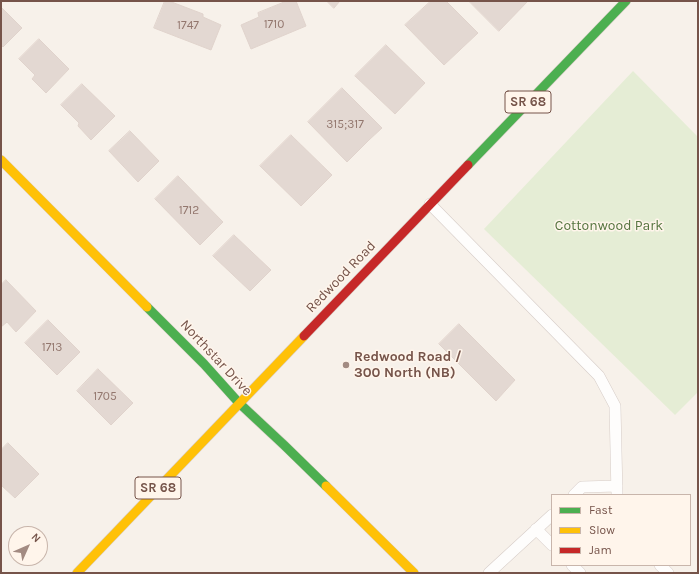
<!DOCTYPE html>
<html>
<head>
<meta charset="utf-8">
<style>
  body { margin:0 }
  #map { position:relative; width:699px; height:574px; overflow:hidden; background:#f7f1ea; font-family:Karla,sans-serif }
  canvas { display:block }
  .frame { position:absolute; inset:0; border:2px solid #76544a; pointer-events:none }
  .legend { position:absolute; left:551px; top:494px; width:140px; height:72px; box-sizing:border-box; background:#fff5eb; border:1px solid #c8b5ab; margin:0; padding:5px 7px; list-style:none; font-size:12px; color:#76544a }
  .legend li { display:flex; align-items:center; gap:8px; height:20px }
  .legend b { width:20px; border:1px solid #c8b5ab }
  .north { position:absolute; left:8px; top:526px; width:40px; height:40px; box-sizing:border-box; background:#fff5eb; border:1px solid #c8b5ab; border-radius:50%; rotate:45deg; font-size:11px; font-weight:700; line-height:16px; text-align:center; color:#76544a }
  .north::after { content:''; display:block; margin:auto; width:14px; height:18px; background:#a38b82; clip-path:polygon(50% 0,100% 100%,50% 72%,0 100%) }
</style>
</head>
<body>
<div id="map">
<canvas width="699" height="574"></canvas>
<div class="frame"></div>
<ul class="legend">
<li><b style="height:5px;background:#4caf50"></b>Fast</li>
<li><b style="height:5px;background:#ffc107"></b>Slow</li>
<li><b style="height:5px;background:#c62828"></b>Jam</li>
</ul>
<div class="north">N</div>
</div>
<script>
const ctx = document.querySelector('canvas').getContext('2d');
ctx.lineJoin = 'round';
function fill(path, color) { ctx.fillStyle = color; ctx.fill(path, 'evenodd'); }
function stroke(path, color, width, dash) { ctx.strokeStyle = color; ctx.lineWidth = width; ctx.lineCap = dash ? 'butt' : 'round'; ctx.setLineDash(dash || []); ctx.stroke(path); }
function drawText(font, color, halo, rows, align = 'center') {
  ctx.font = font + ' Karla,sans-serif'; ctx.lineWidth = 3; ctx.setLineDash([]); ctx.textBaseline = 'middle'; ctx.strokeStyle = halo; ctx.fillStyle = color; for (const [text, x, y, turn = 0] of rows) {
    ctx.save(); ctx.translate(x, y); ctx.rotate((+turn || 0) * Math.PI / 180); ctx.textAlign = isNaN(turn) ? turn : align; if (halo) ctx.strokeText(text, 0, 0); ctx.fillText(text, 0, 0); ctx.restore();
  }
}
fill(new Path2D(`
  M633 71 698 137V392L675 415 484 229Z`), '#e5edd5');
const building = new Path2D(`
  M165 1H169L203 14V17L221 25 211 50 154 28Z
  M287 1H296L306 26 251 49 241 25 259 17 258 13Z
  M327 1H340L334 8Z
  M431 1H446L478 33 444 65 405 25Z
  M469 1H528L499 31Z
  M1 7 22 28 3 47 1 45Z
  M39 39 69 69 46 93 32 79 35 75 19 59Z
  M386 45 425 83 395 114 355 76Z
  M82 84 115 116 91 140 78 126 79 123 61 105Z
  M342 88 382 128 369 140 347 162 308 122Z
  M130 131 159 161 138 182 109 151Z
  M291 135 332 175 301 206 260 166Z
  M178 176 223 222 200 245 155 199Z
  M234 235 271 270 250 291 213 256Z
  M6 280 36 311 16 332 7 322 1 327V285Z
  M48 320 80 352 57 375 25 343Z
  M459 324 515 380 496 401 439 344Z
  M98 369 133 403 111 425 77 391Z
  M8 443 39 474 15 498 1 485V450Z`);
fill(building, '#e3d8d2');
stroke(building, '#e0d3cc', 1);
const lane = new Path2D(`
  M430 204 599 376 615 406 617 495
  M574 495 582 487 617 486
  M536 529 552 545
  M572 565 580 573
  M660 565 668 573
  M489 573 552 515`);
const fast = new Path2D(`
  M468 165 626 1
  M147 307 204 364 239 403 284 445 326 486`);
const slow = new Path2D(`
  M1 160 147 307
  M326 486 414 573
  M77 573 304 336`);
const jam = new Path2D(`
  M304 336 468 165`);
stroke(lane, '#d6ccc7', 12);
stroke(fast, '#d6ccc6', 10);
stroke(slow, '#d6ccc6', 10);
stroke(jam, '#d6ccc6', 10);
stroke(lane, '#fefdfc', 11);
stroke(fast, '#4caf50', 9);
stroke(slow, '#ffc107', 9);
stroke(jam, '#c62828', 9);
for (const [x, y, r, color] of [
  [346,365,4,"#a38b82"]
]) { const dot = new Path2D(); dot.arc(x, y, r, 0, 2 * Math.PI); ctx.fillStyle = color; ctx.fill(dot); stroke(dot, '#fff5eb', 1.5); }
drawText('12px', '#93776e', null, [
  ["1710",274,25],
  ["1747",188,26],
  ["315;317",345,125],
  ["1712",189,211],
  ["1713",52,348],
  ["1705",105,397]
]);
for (const [x, y, w] of [
  [528,102,46],
  [158,488,46]
]) { const box = new Path2D(); box.roundRect(x - w / 2, y - 11, w, 22, 3); ctx.fillStyle = '#fff5eb'; ctx.fill(box); stroke(box, '#76544a', 1); }
drawText('bold 13px', '#76544a', null, [
  ["SR 68",528,102],
  ["SR 68",158,488]
]);
drawText('14px', '#55753f', '#fff5eb', [
  ["Cottonwood Park",609,226]
]);
drawText('14px', '#76544a', '#fff5eb', [
  ["Redwood Road",341,277,-46],
  ["Northstar Drive",216,358,47]
]);
drawText('bold 14px', '#76544a', '#fff5eb', [
  ["Redwood Road /",354,357],
  ["300 North (NB)",354,373]
], 'left');
</script>
</body>
</html>
